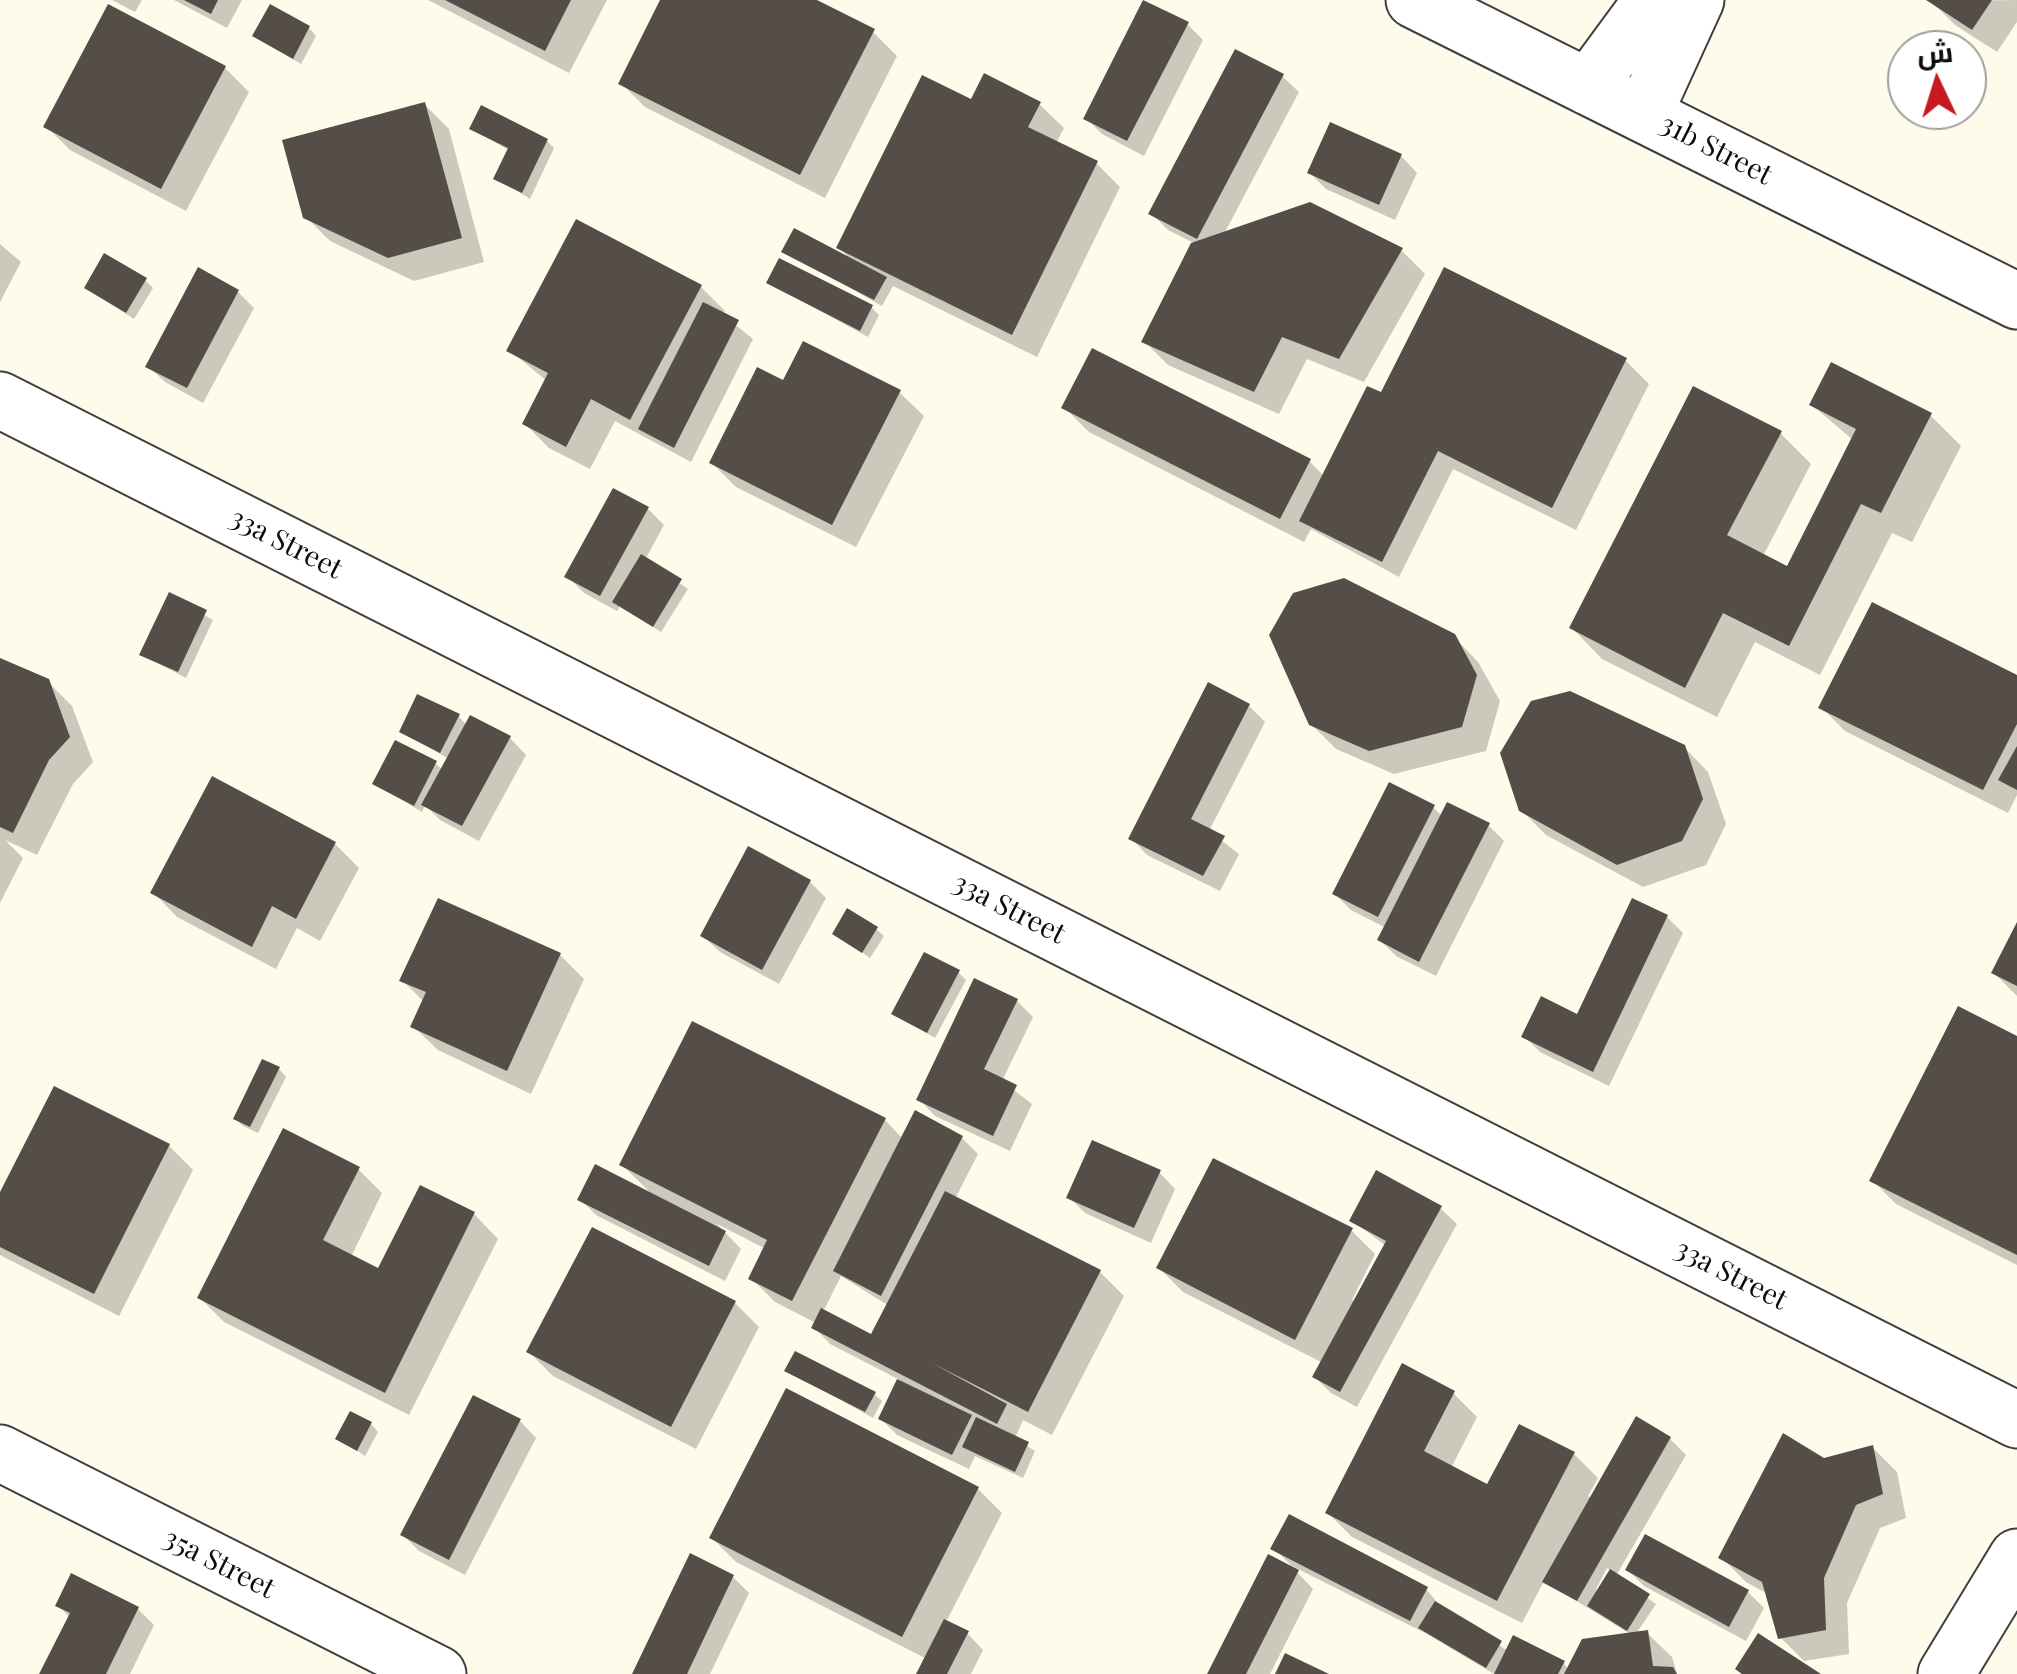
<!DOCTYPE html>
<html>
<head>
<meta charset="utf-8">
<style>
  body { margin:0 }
  #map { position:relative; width:2017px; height:1674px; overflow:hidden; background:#fffbea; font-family:"Playfair Display",Cairo,serif }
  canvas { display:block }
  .north { position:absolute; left:1887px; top:30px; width:100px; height:100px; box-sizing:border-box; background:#fff; border:2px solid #9e9e9e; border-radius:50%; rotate:356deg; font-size:28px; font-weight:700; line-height:40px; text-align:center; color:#0c0c0c }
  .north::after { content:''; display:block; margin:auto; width:35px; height:45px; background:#c6191f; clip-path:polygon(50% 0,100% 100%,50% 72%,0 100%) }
</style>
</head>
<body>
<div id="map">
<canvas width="2017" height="1674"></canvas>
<div class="north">ش</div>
</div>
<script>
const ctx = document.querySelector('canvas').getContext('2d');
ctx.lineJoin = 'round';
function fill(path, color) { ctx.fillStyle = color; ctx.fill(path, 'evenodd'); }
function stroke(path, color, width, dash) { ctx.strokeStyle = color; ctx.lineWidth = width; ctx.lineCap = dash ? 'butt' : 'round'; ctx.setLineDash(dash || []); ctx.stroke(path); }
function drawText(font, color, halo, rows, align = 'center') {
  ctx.font = font + ' "Playfair Display",serif'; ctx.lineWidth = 10; ctx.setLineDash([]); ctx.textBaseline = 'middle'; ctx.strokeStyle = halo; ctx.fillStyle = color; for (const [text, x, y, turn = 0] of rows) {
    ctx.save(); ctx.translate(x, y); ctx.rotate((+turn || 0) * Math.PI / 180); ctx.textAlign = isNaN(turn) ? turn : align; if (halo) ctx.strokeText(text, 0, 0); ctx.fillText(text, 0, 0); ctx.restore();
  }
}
fill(new Path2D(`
  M112 0H142L135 12Z
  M174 0H242L227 28Z
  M428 0H607L569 73Z
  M663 0H812L873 32 897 56 825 198 645 107 621 83Z
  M2017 0V22L1997 52 1955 25 1931 1Z
  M109 8 225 68 249 92 186 211 70 150 46 126Z
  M1187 24 1203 40 1144 156 1102 134 1086 118Z
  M309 28 316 36 301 64 255 36Z
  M1282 76 1299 92 1224 234 1401 250 1425 274 1364 382 1307 359 1279 414 1168 365 1144 341 1194 243 1168 230 1151 213Z
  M973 102 1039 104 1064 128 1056 143 1096 163 1120 187 1037 357 893 286 882 306 784 251 850 259 839 248Z
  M425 105 449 129 484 262 414 281 330 241 305 216Z
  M472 129 547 141 554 148 530 199 496 178 510 151Z
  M1401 156 1417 173 1395 220 1326 189 1310 173Z
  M0 244 21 262 0 302Z
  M145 280 153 288 134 319 87 288Z
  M769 283 871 307 879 315 868 337Z
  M701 287 725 311 723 315 753 339 691 462 615 421 590 469 549 448 525 424 547 381 509 350Z
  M238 292 254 308 203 403 165 382 148 366Z
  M1625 360 1649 384 1576 530 1453 469 1399 577 1311 529 1304 542 1089 432 1065 408 1309 461 1324 476 1379 394Z
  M899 392 924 416 856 547 736 487 712 463Z
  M1812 405 1930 415 1961 446 1912 542 1892 533 1820 675 1755 642 1717 717 1602 659 1572 628 1780 433 1811 464 1763 556 1788 569 1853 440Z
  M614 491 648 509 664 525 645 560 688 589 661 632 620 606 617 611 584 593 567 576Z
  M170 596 213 620 186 678 142 655Z
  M1453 636 1478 662 1500 701 1486 751 1394 774 1336 749 1311 724Z
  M0 658 47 681 72 706 93 762 73 784 37 855 5 840 23 858 0 903Z
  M2017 678V795L2008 813 1845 731 1821 707Z
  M1249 706 1265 722 1209 831 1239 854 1220 891 1147 855 1131 838Z
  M458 716 467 725 471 718 510 738 526 755 479 841 440 820 425 805 422 812 375 784 435 763 443 770 449 759 402 732Z
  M1684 747 1708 772 1726 824 1706 865 1643 887 1546 835 1521 810Z
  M1433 807 1443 817 1488 825 1504 841 1436 976 1396 956 1380 940 1386 928 1351 910 1335 894Z
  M335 844 359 868 320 941 297 928 276 969 177 917 153 892Z
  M749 850 810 882 826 898 779 984 720 952 703 936Z
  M1667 917 1683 933 1609 1086 1540 1052 1524 1036 1578 1017Z
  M2017 928V996L1994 973Z
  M876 929 884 936 870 958 835 933Z
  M560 955 584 979 531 1094 438 1050 413 1026 424 1002 402 980Z
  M958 972 966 980 935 1038 894 1014Z
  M1017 1001 1033 1017 1002 1081 1032 1104 1010 1151 935 1116 919 1099Z
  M2017 1039V1265L1896 1204 1872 1180Z
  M279 1069 286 1077 258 1133 243 1126 236 1119Z
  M55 1089 169 1146 193 1170 119 1316 0 1255V1197Z
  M885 1120 903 1139 962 1138 978 1154 955 1199 1100 1272 1124 1296 1052 1435 1023 1420 1015 1438 1035 1451 1023 1478 975 1456 969 1469 897 1435 881 1419 900 1380 830 1344 814 1327 816 1323 775 1302 751 1278 766 1249 717 1224 741 1249 725 1281 596 1215 580 1199 653 1195 622 1165ZM841 1276 889 1306 884 1343 823 1312Z
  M358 1169 382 1193 351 1257 379 1271 421 1188 474 1214 498 1239 409 1415 224 1322 200 1298Z
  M1159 1172 1175 1189 1151 1243 1085 1213 1069 1197Z
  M1440 1208 1457 1224 1357 1407 1331 1393 1315 1377 1323 1363 1183 1292 1159 1268 1351 1230 1375 1254 1352 1300 1356 1302 1386 1246 1352 1220Z
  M735 1303 759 1327 696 1449 553 1376 529 1352Z
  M787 1370 874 1394 882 1401 873 1418Z
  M1453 1393 1477 1417 1451 1468 1488 1487 1574 1454 1598 1478 1588 1496 1592 1498 1670 1439 1686 1455 1616 1576 1656 1604 1636 1634 1647 1633 1672 1657 1677 1674H1494L1427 1634 1292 1566 1273 1548 1426 1589 1441 1607 1508 1651 1563 1663 1569 1669 1632 1635 1544 1581 1522 1623 1352 1537 1328 1513ZM1607 1568 1612 1571 1599 1591 1596 1589Z
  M520 1421 536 1438 465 1575 419 1551 403 1535Z
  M371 1424 378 1432 365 1456 338 1438Z
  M1873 1448 1897 1472 1906 1518 1880 1528 1847 1603 1849 1654 1804 1661 1780 1637 1768 1594 1746 1582 1722 1558Z
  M978 1489 1002 1513 946 1622 967 1633 983 1650 971 1674H919L927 1659 736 1562 712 1538Z
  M1295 1570 1313 1589 1270 1674H1210Z
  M1628 1570 1748 1592 1764 1608 1746 1641 1644 1586Z
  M733 1577 749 1593 710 1674H634Z
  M58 1605 138 1609 154 1625 130 1674H42L70 1618Z`), '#0003');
fill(new Path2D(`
  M184 0H218L211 14Z
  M445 0H571L545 51Z
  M660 0H817L875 29 800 175 618 84Z
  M1143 0 1189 22 1127 141 1083 119Z
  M1926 0H1992L1972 30Z
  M108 4 226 66 161 189 43 127Z
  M270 4 310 26 293 59 252 36Z
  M1235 49 1284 74 1197 239 1148 214Z
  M984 73 1041 102 1028 127 1098 161 1012 335 836 248 922 75 971 99Z
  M425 102 462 238 388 258 303 218 282 140Z
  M481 105 548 139 522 193 493 179 508 148 469 129Z
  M1330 122 1402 154 1379 205 1307 173Z
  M1310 202 1403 248 1339 359 1282 337 1254 392 1141 342 1191 243Z
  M576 219 702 285 630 420 591 399 566 447 522 424 548 373 506 351Z
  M794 228 887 277 874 300 781 252Z
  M104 253 147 278 126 313 84 288Z
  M779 258 873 305 860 331 766 283Z
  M198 267 239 290 187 388 145 367Z
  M1444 267 1627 358 1552 508 1438 451 1382 562 1299 521 1367 386 1381 392Z
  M703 302 739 320 674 448 638 429Z
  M803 341 901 390 832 525 709 463 757 367 783 380Z
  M1092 348 1311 459 1280 519 1061 408Z
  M1831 362 1932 413 1881 513 1861 504 1789 646 1723 613 1685 688 1569 628 1693 386 1782 431 1727 535 1787 566 1856 429 1809 405Z
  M613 488 649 507 600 596 564 577Z
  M641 554 682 579 653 627 612 602Z
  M1344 578 1455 634 1477 675 1462 727 1369 751 1309 725 1269 635 1293 593Z
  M169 592 207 610 178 672 139 655Z
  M1872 602 2017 675V724L1983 790 1818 708Z
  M0 658 49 679 70 737 49 760 13 833 0 827Z
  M1208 682 1250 704 1191 819 1225 836 1203 876 1128 839Z
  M1570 691 1685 745 1703 799 1682 841 1617 865 1519 811 1500 753 1531 701Z
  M417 694 460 714 440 753 399 732Z
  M470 715 511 736 462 826 421 805Z
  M395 740 437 761 414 806 372 784Z
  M2017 746V790L1998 780Z
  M212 776 336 842 296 919 272 906 252 947 150 893Z
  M1389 782 1435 805 1378 917 1332 894Z
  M1447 802 1490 823 1419 962 1377 940Z
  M748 846 811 880 762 970 700 936Z
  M438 898 561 953 507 1071 410 1027 426 992 399 981Z
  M1632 898 1668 915 1593 1072 1521 1037 1541 996 1577 1014Z
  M847 908 878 927 862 953 832 934Z
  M2017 922V986L1991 973Z
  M924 952 960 970 927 1033 891 1014Z
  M974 978 1018 999 984 1069 1017 1085 993 1136 916 1100Z
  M1958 1006 2017 1036V1255L1869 1181Z
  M692 1021 886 1118 792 1301 748 1279 767 1240 619 1165Z
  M262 1059 280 1067 250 1127 233 1119Z
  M54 1086 170 1144 94 1294 0 1247V1192Z
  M915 1110 963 1136 881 1296 833 1271Z
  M283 1128 360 1167 323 1240 378 1268 420 1185 475 1212 385 1393 197 1298Z
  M1092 1140 1161 1170 1134 1228 1066 1198Z
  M1213 1158 1353 1228 1295 1340 1156 1268Z
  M595 1164 726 1231 709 1266 577 1200Z
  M1376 1170 1442 1206 1340 1392 1312 1377 1386 1241 1349 1221Z
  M945 1191 1101 1270 1028 1412 932 1363 1007 1404 997 1424 811 1328 821 1308 871 1334Z
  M592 1227 736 1301 671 1427 526 1352Z
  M795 1351 876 1392 865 1412 784 1371Z
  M1402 1363 1455 1391 1424 1451 1487 1484 1519 1424 1575 1452 1497 1601 1325 1513Z
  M897 1379 972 1415 952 1455 878 1419Z
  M786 1388 979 1487 902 1637 709 1538Z
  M473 1395 521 1419 449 1560 400 1535Z
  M350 1411 372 1422 357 1451 335 1439Z
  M1636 1416 1671 1437 1577 1601 1542 1582Z
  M976 1417 1029 1442 1015 1472 962 1447Z
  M1783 1433 1824 1458 1873 1445 1883 1494 1856 1505 1824 1578 1826 1630 1778 1639 1762 1582 1718 1558Z
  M1289 1514 1428 1587 1410 1621 1270 1549Z
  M1645 1534 1749 1590 1729 1627 1625 1570Z
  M690 1553 734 1575 687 1674H632Z
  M1268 1554 1299 1570 1246 1674H1207Z
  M1610 1569 1650 1594 1627 1631 1587 1606Z
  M71 1573 139 1607 106 1674H39L70 1613 55 1606Z
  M1435 1601 1502 1641 1486 1668 1418 1628Z
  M944 1619 969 1631 947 1674H916Z
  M1648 1630 1653 1666 1673 1667 1677 1674H1564L1582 1639Z
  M1758 1633 1821 1674H1742L1735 1669Z
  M1513 1635 1565 1661 1558 1674H1494Z
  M1285 1653 1329 1674H1275Z`), '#554d47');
const minor = new Path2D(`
  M1414 0 2017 301
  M1588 87 1652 0
  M1644 114 1696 0
  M0 400 2017 1420
  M0 1453 438 1674
  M1946 1674 2017 1557`);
stroke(minor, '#3f3f3f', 59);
stroke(minor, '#fff', 55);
drawText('28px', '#0c0c0c', '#fff', [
  ["31b Street",1716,150,27],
  ["33a Street",286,544,27],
  ["33a Street",1009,909,27],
  ["33a Street",1731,1275,27],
  ["35a Street",219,1564,27]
]);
</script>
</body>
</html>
